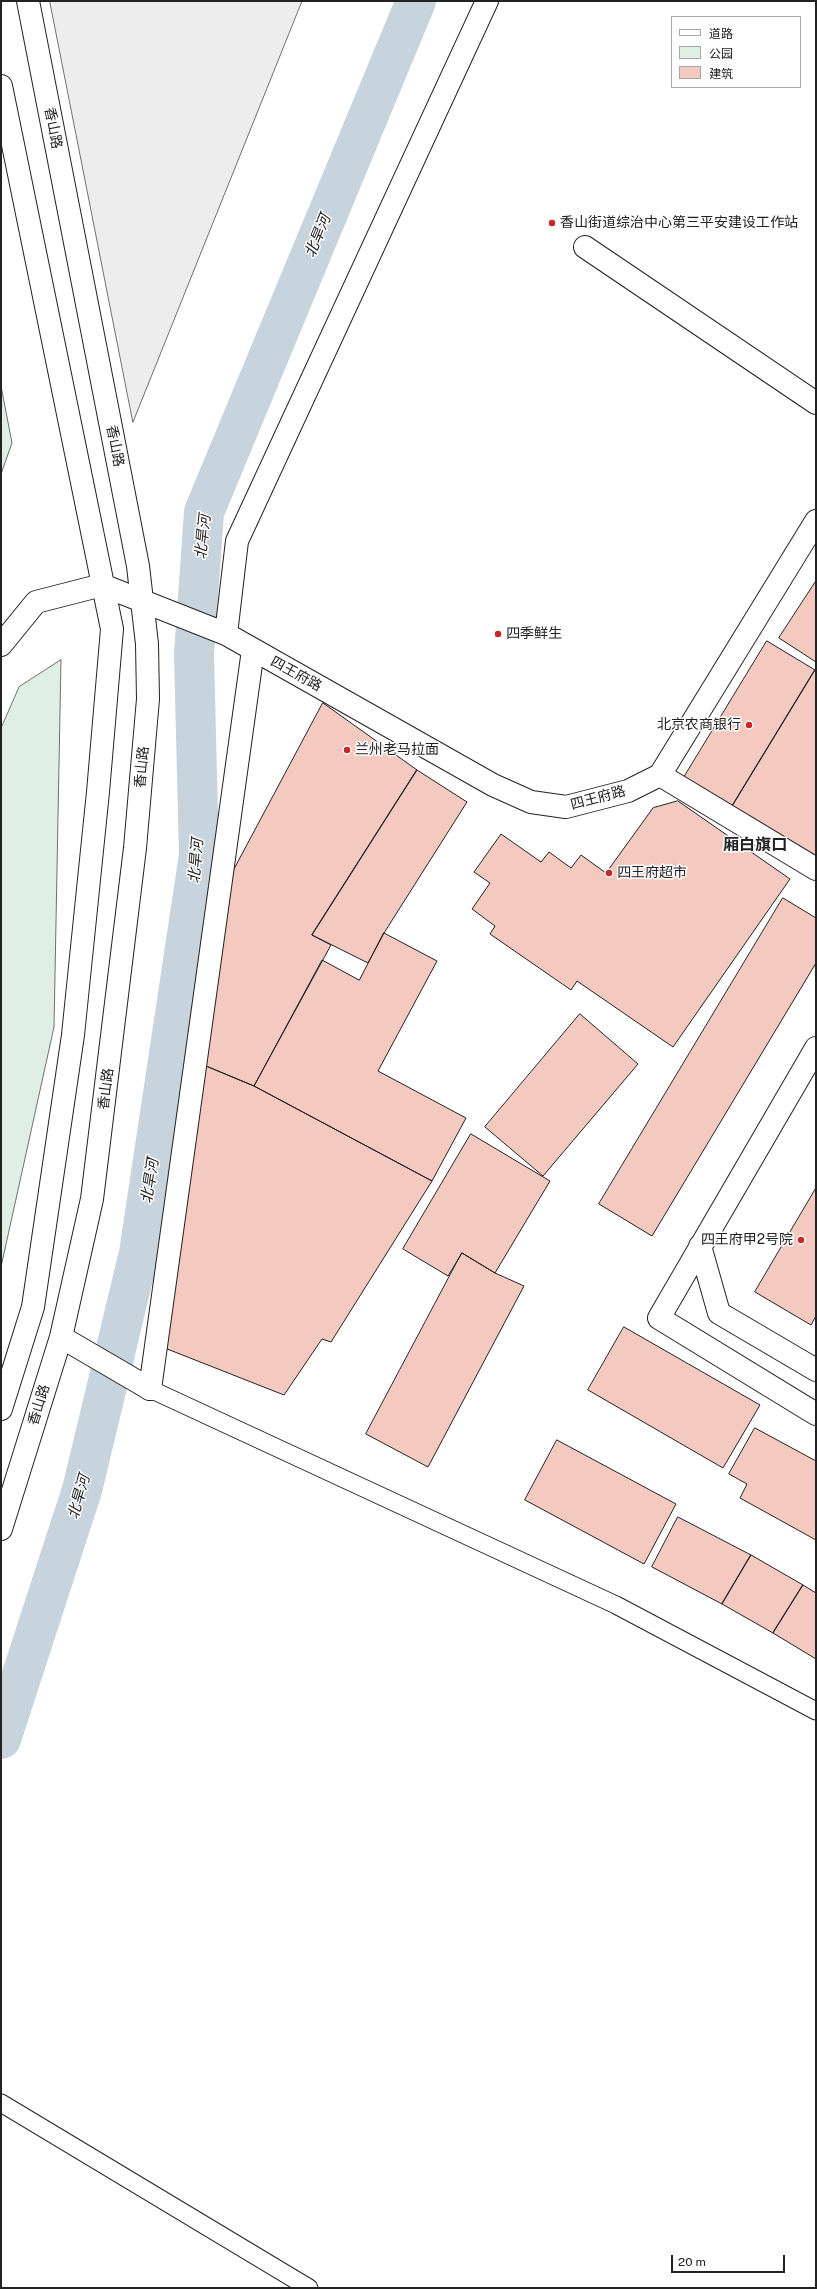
<!DOCTYPE html>
<html>
<head>
<meta charset="utf-8">
<style>
  body { margin:0 }
  #map { position:relative; width:817px; height:2289px; overflow:hidden; background:#fff; font-family:"Public Sans","Noto Sans SC",sans-serif }
  canvas { display:block }
  .frame { position:absolute; inset:0; border:2px solid #222; pointer-events:none }
  .legend { position:absolute; left:671px; top:16px; width:130px; height:72px; box-sizing:border-box; background:#fff; border:1px solid #a7a7a7; margin:0; padding:5px 7px; list-style:none; font-size:12px; color:#222 }
  .legend li { display:flex; align-items:center; gap:8px; height:20px }
  .legend b { width:20px; border:1px solid #a7a7a7 }
  .scale { position:absolute; left:671px; top:2255px; width:114px; height:18px; box-sizing:border-box; border:2px solid #222; border-top:0; padding-left:5px; font-size:12px; line-height:14px; white-space:nowrap; color:#222; -webkit-text-stroke:3px #fff; paint-order:stroke }
</style>
</head>
<body>
<div id="map">
<canvas width="817" height="2289"></canvas>
<div class="frame"></div>
<ul class="legend">
<li><b style="height:5px;background:#fff"></b>道路</li>
<li><b style="height:11px;background:#e0efe3"></b>公园</li>
<li><b style="height:11px;background:#f3c9c0"></b>建筑</li>
</ul>
<div class="scale">20 m</div>
</div>
<script>
const ctx = document.querySelector('canvas').getContext('2d');
ctx.lineJoin = 'round';
function fill(path, color) { ctx.fillStyle = color; ctx.fill(path, 'evenodd'); }
function stroke(path, color, width, dash) { ctx.strokeStyle = color; ctx.lineWidth = width; ctx.lineCap = dash ? 'butt' : 'round'; ctx.setLineDash(dash || []); ctx.stroke(path); }
function drawText(font, color, halo, rows, align = 'center') {
  ctx.font = font + ' "Public Sans","Noto Sans SC",sans-serif'; ctx.lineWidth = 3; ctx.setLineDash([]); ctx.textBaseline = 'middle'; ctx.strokeStyle = halo; ctx.fillStyle = color; for (const [text, x, y, turn = 0] of rows) {
    ctx.save(); ctx.translate(x, y); ctx.rotate((+turn || 0) * Math.PI / 180); ctx.textAlign = isNaN(turn) ? turn : align; if (halo) ctx.strokeText(text, 0, 0); ctx.fillText(text, 0, 0); ctx.restore();
  }
}
const green = new Path2D(`
  M1 386 12 443 1 474Z
  M61 660 54 1027 1 1267V728L19 687Z`);
fill(green, '#e0efe3');
stroke(green, '#6f6f6f', 1);
const parking = new Path2D(`
  M50 1H302L133 422Z`);
fill(parking, '#ededed');
stroke(parking, '#6f6f6f', 1);
stroke(new Path2D(`
  M1 1739 82 1490 139 1253 199 855 194 654 204 512 416 1`), '#c7d3dd', 40);
const building = new Path2D(`
  M816 581V662L779 638Z
  M767 641 815 670 731 808 683 779Z
  M815 670 816 671V858L731 808Z
  M323 703 417 770 312 935 331 945 254 1086 206 1066 232 873Z
  M417 770 467 802 384 933 368 963 312 935Z
  M678 801 790 879 673 1047 577 981 571 990 490 934 495 926 472 909 490 883 474 872 501 834 541 862 549 852 571 868 581 855 606 873 653 808Z
  M783 898 816 918V963L652 1236 599 1204Z
  M384 933 437 961 378 1071 466 1118 432 1181 254 1086 322 960 359 980Z
  M580 1014 638 1064 543 1176 485 1127Z
  M206 1066 254 1086 432 1181 331 1342 322 1339 284 1395 157 1345Z
  M471 1134 550 1181 495 1273 462 1253 448 1276 403 1249Z
  M816 1188V1316L811 1325 755 1292Z
  M462 1253 495 1273 524 1286 428 1467 366 1434Z
  M624 1327 760 1405 723 1468 588 1390Z
  M755 1428 816 1461V1540L740 1498 747 1484 729 1474Z
  M557 1440 676 1504 644 1564 525 1500Z
  M678 1517 751 1555 722 1604 652 1567Z
  M751 1555 803 1585 773 1633 722 1604Z
  M803 1585 816 1593V1659L773 1633Z`);
fill(building, '#f3c9c0');
stroke(building, '#222', 1);
const lane = new Path2D(`
  M150 1389 616 1605 816 1711
  M1 2103 309 2288`);
const street = new Path2D(`
  M585 247 816 403
  M102 585 226 634 493 785 531 802 566 807 628 791 660 775 816 521
  M226 634 237 541 487 1
  M660 775 816 869
  M816 1048 659 1318 816 1414
  M700 1246 719 1313 816 1370
  M150 1389 253 650`);
const secondary = new Path2D(`
  M1 86 112 629 98 792 73 1035 33 1307 1 1409
  M61 1337 150 1389
  M1 1529 61 1337 92 1199 135 848 148 699 147 644 138 566 28 1`);
const highway = new Path2D(`
  M1 645 36 602 102 585`);
stroke(lane, '#222', 19);
stroke(street, '#222', 24);
stroke(secondary, '#222', 24);
stroke(highway, '#222', 24);
stroke(lane, '#fff', 17);
stroke(street, '#fff', 22);
stroke(secondary, '#fff', 22);
stroke(highway, '#fff', 22);
for (const [x, y, r, color] of [
  [552,223,4,"#c62828"],
  [498,634,4,"#c62828"],
  [749,725,4,"#c62828"],
  [347,750,4,"#c62828"],
  [609,873,4,"#c62828"],
  [801,1240,4,"#c62828"]
]) { const dot = new Path2D(); dot.arc(x, y, r, 0, 2 * Math.PI); ctx.fillStyle = color; ctx.fill(dot); stroke(dot, '#fff', 1.5); }
drawText('14px', '#222', '#fff', [
  ["香山路",53,128,79],
  ["香山路",115,446,79],
  ["四王府路",296,674,29],
  ["香山路",142,767,-85],
  ["四王府路",598,798,-15],
  ["香山路",106,1089,-83],
  ["香山路",39,1405,-73]
]);
drawText('14px', '#222', '#fff', [
  ["香山街道综治中心第三平安建设工作站",560,223],
  ["四季鲜生",506,634],
  ["北京农商银行",741,725,"right"],
  ["兰州老马拉面",355,750],
  ["四王府超市",617,873],
  ["四王府甲2号院",793,1240,"right"]
], 'left');
drawText('italic 15px', '#222', '#fff', [
  ["北旱河",318,236,-68],
  ["北旱河",203,537,-84],
  ["北旱河",196,861,-85],
  ["北旱河",150,1181,-81],
  ["北旱河",79,1497,-74]
]);
drawText('bold 16px', '#222', '#fff', [
  ["厢白旗口",755,845]
]);
</script>
</body>
</html>
